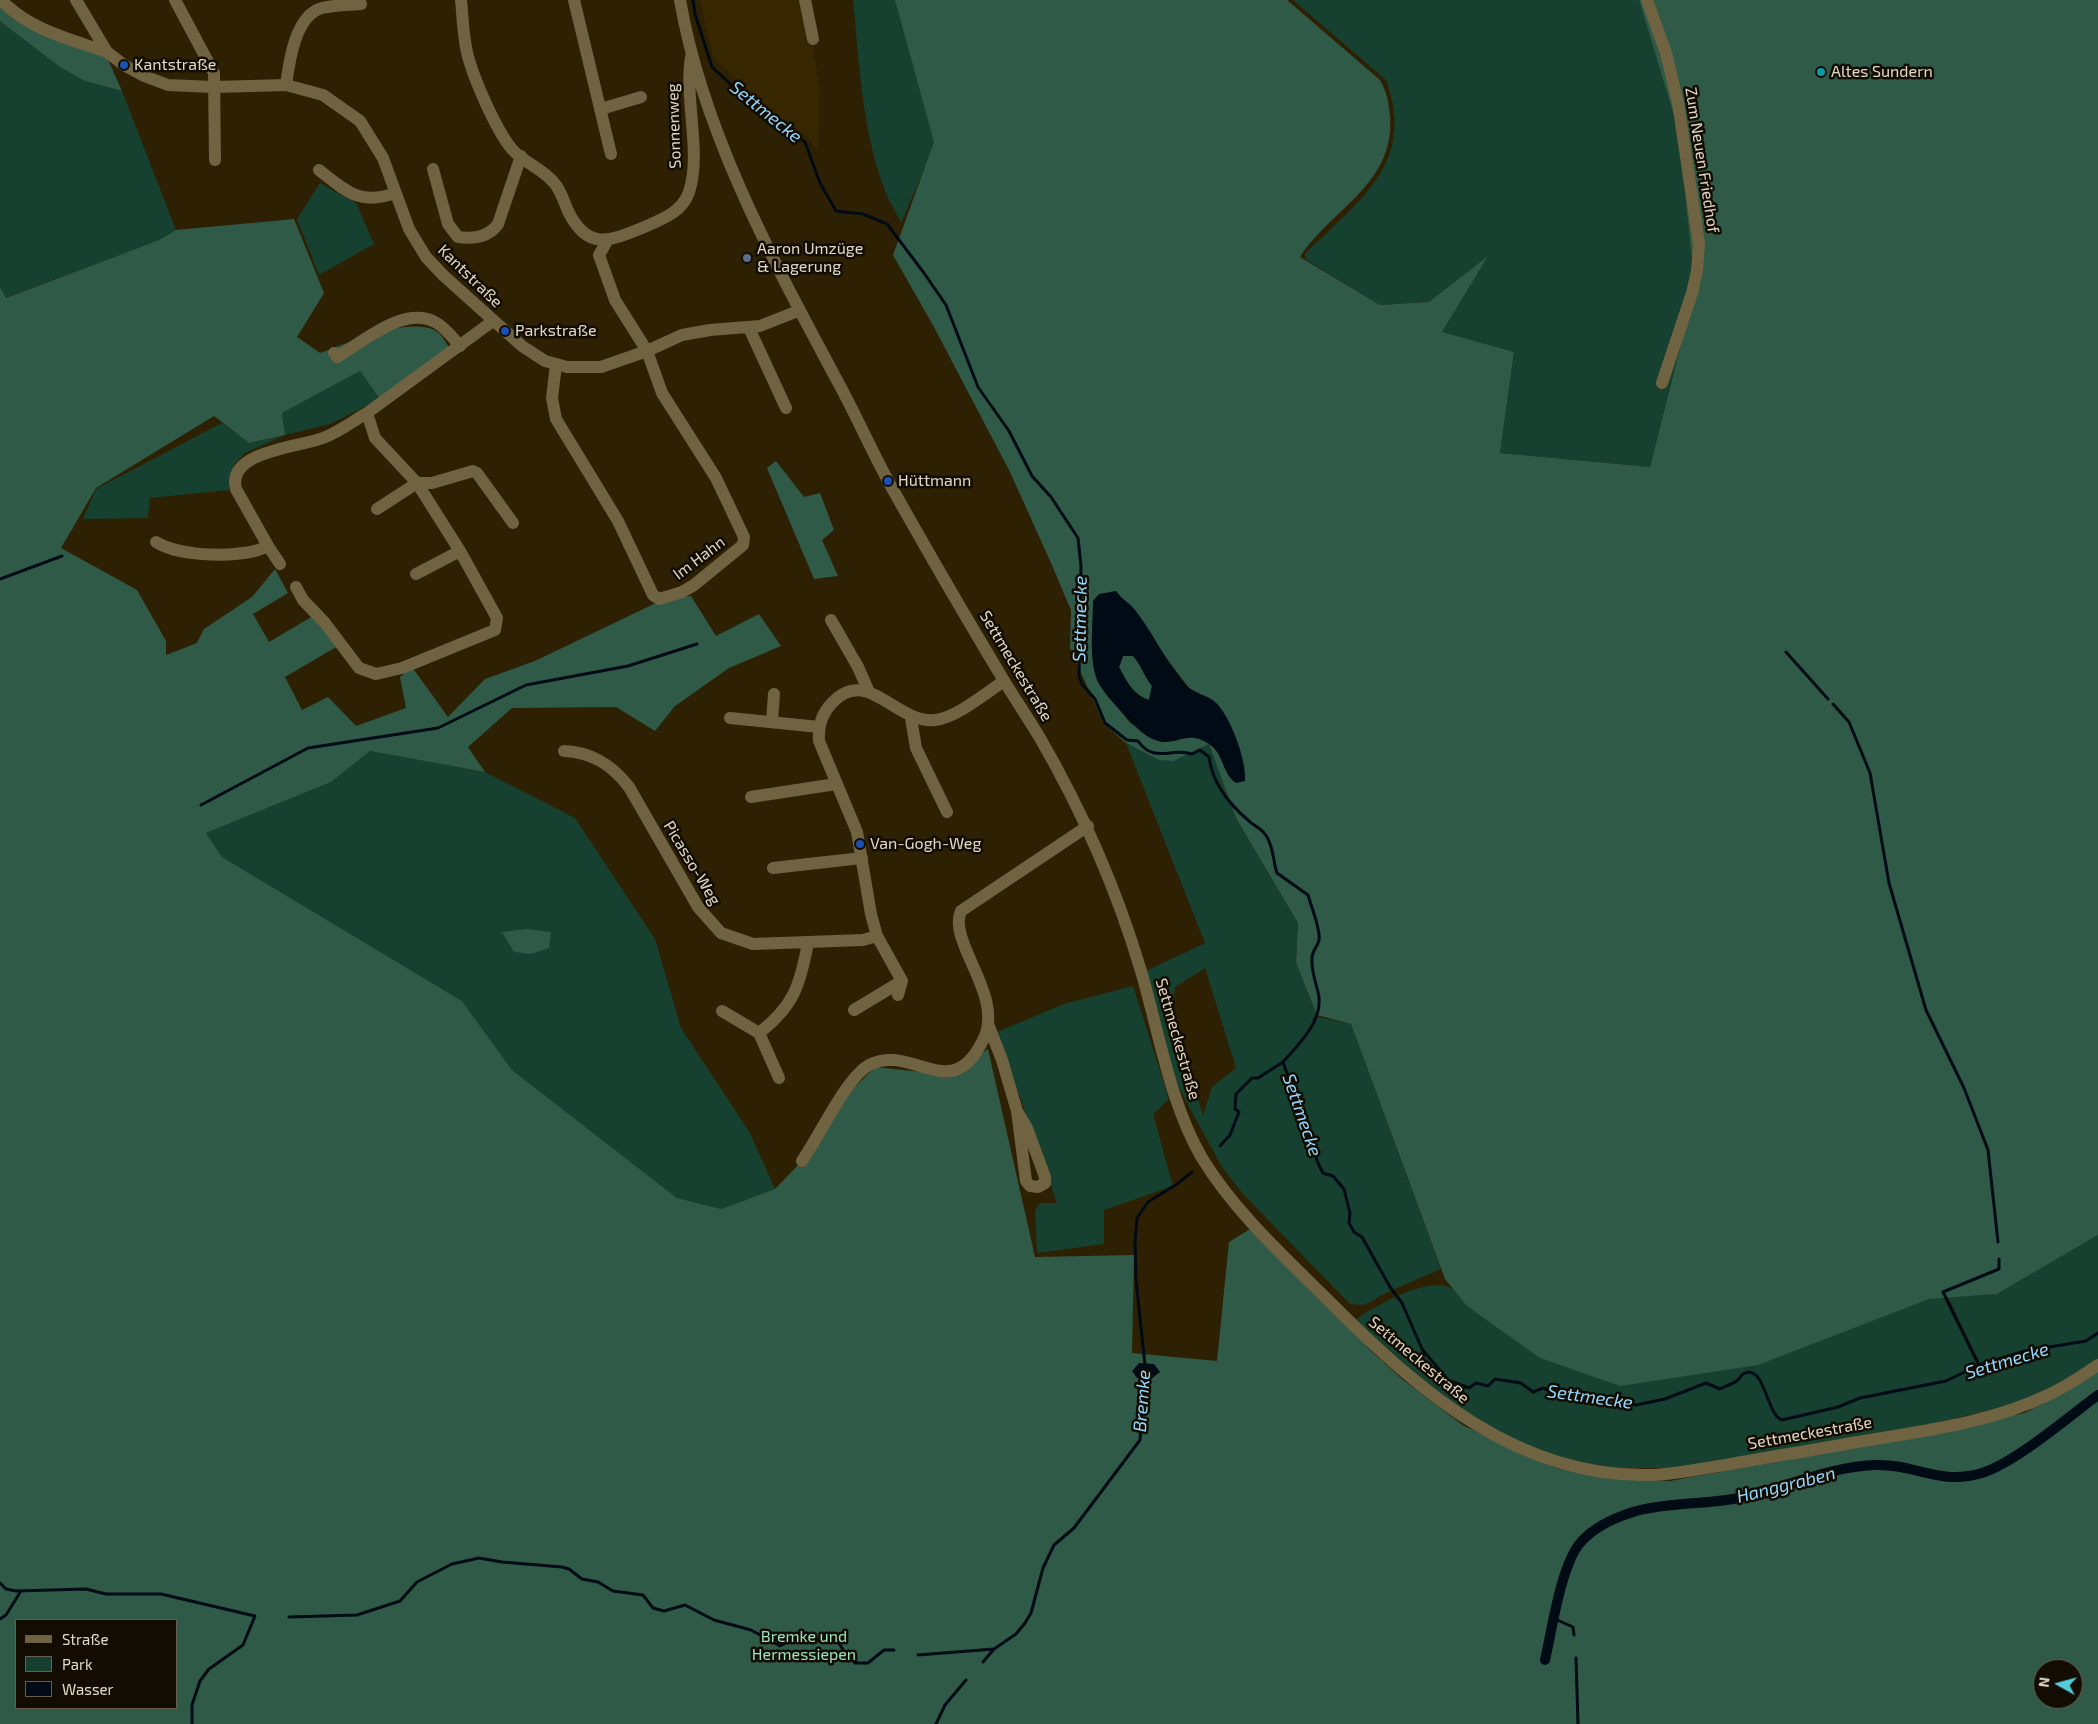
<!DOCTYPE html>
<html>
<head>
<meta charset="utf-8">
<style>
  body { margin:0 }
  #map { position:relative; width:2098px; height:1724px; overflow:hidden; background:#2e2103; font-family:"Exo 2",sans-serif }
  canvas { display:block }
  .legend { position:absolute; left:15px; top:1619px; width:162px; height:90px; box-sizing:border-box; background:#120c02; border:1px solid #655e51; margin:0; padding:6px 9px; list-style:none; font-size:15px; color:#e1d8c7 }
  .legend li { display:flex; align-items:center; gap:10px; height:25px }
  .legend b { width:25px; border:1px solid #655e51 }
  .north { position:absolute; left:2033px; top:1659px; width:50px; height:50px; box-sizing:border-box; background:#120c02; border:1px solid #655e51; border-radius:50%; rotate:277deg; font-size:14px; font-weight:700; line-height:20px; text-align:center; color:#e1d8c7 }
  .north::after { content:''; display:block; margin:auto; width:18px; height:22px; background:#53cbdb; clip-path:polygon(50% 0,100% 100%,50% 72%,0 100%) }
</style>
</head>
<body>
<div id="map">
<canvas width="2098" height="1724"></canvas>
<ul class="legend">
<li><b style="height:6px;background:#706341"></b>Straße</li>
<li><b style="height:14px;background:#16402f"></b>Park</li>
<li><b style="height:14px;background:#000b15"></b>Wasser</li>
</ul>
<div class="north">N</div>
</div>
<script>
const ctx = document.querySelector('canvas').getContext('2d');
ctx.lineJoin = 'round';
function fill(path, color) { ctx.fillStyle = color; ctx.fill(path, 'evenodd'); }
function stroke(path, color, width, dash) { ctx.strokeStyle = color; ctx.lineWidth = width; ctx.lineCap = dash ? 'butt' : 'round'; ctx.setLineDash(dash || []); ctx.stroke(path); }
function drawText(font, color, halo, rows, align = 'center') {
  ctx.font = font + ' "Exo 2",sans-serif'; ctx.lineWidth = 5; ctx.setLineDash([]); ctx.textBaseline = 'middle'; ctx.strokeStyle = halo; ctx.fillStyle = color; for (const [text, x, y, turn = 0] of rows) {
    ctx.save(); ctx.translate(x, y); ctx.rotate((+turn || 0) * Math.PI / 180); ctx.textAlign = isNaN(turn) ? turn : align; if (halo) ctx.strokeText(text, 0, 0); ctx.fillText(text, 0, 0); ctx.restore();
  }
}
fill(new Path2D(`
  M700 0H804L820 89 818 152 808 137 769 111 713 57Z`), '#372700');
fill(new Path2D(`
  M853 0H897L936 142 901 223C895 210 887 198 883 185 862 128 859 60 853 0Z
  M1293 0H1639L1678 129 1695 289 1650 467 1500 453 1514 352 1441 333 1487 257 1429 302 1380 305 1305 259V254C1358 201 1417 164 1386 80Z
  M0 21 85 81 122 91 176 230 159 240 5 298 0 287Z
  M320 183 356 203 374 244 319 275 297 219Z
  M360 371 380 399 330 424 285 435 245 453 234 465 229 490 150 498 148 518 83 519 96 489 222 423 250 443 285 435 282 413Z
  M1126 743 1159 760 1209 743 1236 818 1298 923 1296 963 1317 1015 1312 1019 1313 1021 1318 1017 1351 1024 1441 1269 1381 1295 1369 1303 1363 1305 1350 1304 1243 1194 1222 1167 1173 1077 1146 971 1205 943ZM1205 968 1236 1068 1212 1087 1203 1116 1173 1011 1175 987Z
  M370 751 485 772 575 818 655 939 681 1028 750 1133 775 1189 721 1209 677 1198 512 1070 462 1001 222 857 206 833 331 782Z
  M1133 986 1169 1099 1153 1114 1173 1186 1104 1210V1244L1037 1253 1035 1210 1040 1203H1057L997 1032 1064 1004Z
  M2098 1235V1361L2062 1384 2019 1403 1937 1423 1675 1468H1612L1571 1461 1504 1437 1426 1385 1355 1320C1375 1306 1433 1272 1456 1291L1944 1298 1976 1363 1979 1362 1948 1297 1997 1294Z`), '#16402f');
fill(new Path2D(`
  M895 0H1287L1380 80C1387 92 1389 104 1390 117 1395 184 1331 209 1300 257L1380 305 1429 302 1488 256 1442 332 1514 352 1500 453 1650 467 1695 289 1678 129 1639 0H2098V1235L1997 1294 1929 1299 1758 1365 1620 1386 1540 1358 1467 1306 1445 1279 1351 1024 1317 1015 1296 963 1298 923 1236 818 1209 744 1173 761 1159 760 1126 743 1104 724 1070 648 1071 610 1051 563 1010 472 934 327 893 255 934 142ZM1116 591 1189 688 1215 702 1223 765C1219 750 1207 737 1189 736 1181 736 1170 740 1162 742L1130 723 1098 682Z
  M0 3 106 55 122 91 85 81 60 67 0 21Z
  M294 219 324 293 297 337 320 353C345 344 417 312 440 334 443 337 446 343 449 347L380 399 360 371 282 413 285 435 249 443 214 416 96 488 61 548 137 590 166 641V655L197 643 204 629 252 597 275 569 288 593 253 614 269 642 313 616 338 646 285 677 302 710 328 697 356 726 406 708 400 677 412 667 448 717 485 679 535 661 660 601 691 596 716 636 759 614 781 646 729 668 675 706 655 731 616 707 512 708 468 747 485 772 370 751 331 782 206 833 222 857 462 1001 512 1070 677 1198 721 1209 775 1189 802 1161 854 1088 875 1067 951 1075 988 1049 1035 1257 1134 1255 1132 1353 1217 1361 1229 1242 1255 1226 1348 1320 1368 1348 1402 1379 1464 1426 1556 1468 1603 1478 1670 1481 1936 1433 2024 1413 2065 1393 2098 1370V1724H0V287L6 298 159 240 176 230ZM16 1620H176V1708H16ZM2043 1669H2073V1699H2043Z
  M776 461 804 497 820 493 834 530 822 540 838 576 814 579 767 468Z
  M1123 656H1133C1142 665 1144 676 1152 686L1149 700C1133 694 1127 682 1119 667Z
  M527 929 551 932 549 948 531 954 514 952 502 932Z`), '#2f5a48');
fill(new Path2D(`
  M1116 591C1122 600 1130 603 1135 610 1154 634 1166 663 1187 686 1194 693 1206 695 1214 701 1230 714 1247 761 1245 781L1236 783C1221 773 1225 754 1209 744 1187 729 1177 746 1158 741 1146 738 1137 728 1128 719 1118 708 1107 697 1099 684 1088 664 1093 623 1093 601L1099 594ZM1123 656H1133C1141 665 1144 676 1152 686L1149 700C1133 695 1127 682 1119 667Z
  M1139 1363 1154 1364 1160 1372 1150 1380 1137 1378 1132 1371Z`), '#000b15');
stroke(new Path2D(`
  M693 0 695 14 712 67 755 107 805 142 820 183 836 211 863 214 887 224 924 273 946 305 978 387 1009 431 1032 476 1051 497 1078 538 1081 566 1079 677 1082 684 1095 699 1105 723 1127 740 1138 741C1154 764 1172 747 1192 754L1200 750 1209 757C1212 782 1229 804 1249 821 1253 825 1260 828 1264 833 1273 843 1273 861 1277 873L1308 895C1311 906 1321 930 1319 940 1318 946 1312 951 1312 958 1311 970 1315 980 1318 992 1325 1019 1300 1043 1283 1062L1318 1163 1323 1173 1333 1176 1344 1189 1350 1213 1349 1223 1354 1232 1362 1237 1390 1287 1402 1303 1422 1349 1448 1380 1469 1388 1476 1383 1488 1386 1495 1379 1521 1383 1533 1392 1543 1388 1555 1393 1581 1392 1636 1405 1665 1399 1706 1383 1720 1389C1726 1386 1733 1384 1738 1380 1740 1378 1741 1375 1743 1374 1765 1362 1766 1415 1782 1420L1838 1407 1860 1398 1946 1381 1979 1365 2025 1351 2086 1341 2098 1333
  M0 579 62 556
  M1786 652 1828 699
  M1833 704 1849 722 1870 773 1889 883 1926 1010 1964 1088 1988 1150 1998 1242
  M201 805 308 748 438 728 526 685 628 666 697 644
  M1220 1146 1230 1135 1239 1112 1235 1109 1236 1094 1252 1078H1258L1283 1062
  M1145 1365 1136 1280 1135 1242 1137 1218 1148 1202 1177 1184 1192 1172
  M1979 1365 1943 1292 1999 1269V1259
  M0 1583 6 1589 16 1591 86 1589 106 1594H161L255 1616 243 1645 209 1669 200 1681 192 1705V1724
  M289 1617 357 1615 400 1601 417 1582 452 1564 479 1558 502 1562 562 1567 569 1569 582 1579 598 1582 613 1591 643 1595 653 1608 664 1611 685 1605 714 1620 751 1630 780 1646 792 1640 800 1632 809 1634 819 1641 837 1640 845 1653 855 1663H868L884 1650H894
  M0 1619 6 1615 21 1591
  M1555 1619 1573 1627 1574 1635
  M918 1655 994 1649
  M1576 1658 1578 1724
  M983 1662 994 1649 1016 1634 1025 1623 1031 1613 1043 1568 1054 1545 1074 1528 1140 1440 1145 1376
  M936 1724 945 1705 966 1680`), '#000b15', 3);
stroke(new Path2D(`
  M1545 1660C1552 1630 1561 1564 1581 1542 1594 1527 1614 1518 1633 1512 1667 1502 1704 1505 1738 1498 1783 1489 1828 1467 1874 1465 1915 1463 1938 1486 1982 1473 2016 1462 2067 1418 2098 1395`), '#000b15', 10);
stroke(new Path2D(`
  M1 0C32 31 67 38 107 52
  M76 0 107 52 124 65 144 76 168 85 214 87 286 85 323 95 360 121 383 158 409 229 426 257 444 276 522 346 545 361 567 367H601L647 351 682 335 710 330 760 326 798 311
  M175 0 214 73 215 160
  M461 0C463 19 463 41 469 60 476 84 496 129 511 148 523 163 543 168 555 184 561 191 564 202 568 211 587 250 608 242 642 228 660 220 682 213 689 192 702 153 684 99 691 57
  M574 0 611 154
  M680 0C703 134 776 266 839 384 858 419 873 454 892 488 928 552 965 616 1003 679 1015 699 1028 718 1040 738 1084 814 1116 887 1141 971 1159 1032 1170 1104 1202 1158 1236 1214 1288 1260 1333 1305 1421 1393 1519 1478 1651 1475 1678 1474 1705 1468 1731 1464 1769 1457 1808 1451 1846 1444 1913 1432 1986 1425 2048 1395 2066 1387 2082 1376 2098 1365
  M805 0 813 39
  M1647 0 1666 53 1678 103 1699 244 1697 271 1692 293 1662 383
  M286 85C289 63 295 15 322 8 334 5 349 5 361 4
  M601 109 641 97
  M433 169 448 224 458 237C473 239 489 237 498 224L521 156
  M319 170C346 191 360 206 395 193
  M749 328 786 408
  M334 353 337 357C363 342 404 305 435 322 445 327 452 337 460 346
  M556 365 552 398 556 419 618 521 653 595 659 599 682 592 694 585 743 545 744 537 716 478 662 393 647 351 615 300 599 255 607 241
  M377 509 417 483H432L473 471 477 473 513 523
  M156 542C179 557 244 559 268 546L236 489C226 451 300 447 323 438 339 432 353 421 367 413
  M268 546 280 564
  M416 574 460 551
  M296 587 303 600 325 623 359 668 376 674 402 668 495 630 497 618 460 551 417 483 375 438 367 413 493 321
  M831 620 858 667 869 692
  M730 718 819 727
  M911 718 916 748 947 812
  M772 721 774 694
  M564 751C592 752 612 765 629 787L698 907 721 933 753 944 863 940 877 936
  M751 797 836 784
  M773 868 862 858
  M898 995 902 981 877 936 871 914 857 832 819 741C818 726 821 714 832 703 867 665 896 724 935 720 956 718 986 693 1004 681
  M854 1010 902 981
  M722 1011 759 1033C794 1006 800 985 808 943
  M988 1024 1002 1060 1017 1111 1027 1128 1045 1177V1183L1038 1187 1030 1186 1026 1181 1017 1111
  M759 1033 779 1078
  M802 1161C819 1137 846 1078 869 1065 912 1042 952 1108 984 1038 1004 995 947 941 961 911L1088 826`), '#706341', 12);
for (const [x, y, r, color] of [
  [124,65,5,"#1a4fb4"],
  [1821,72,5,"#0f9aa8"],
  [747,258,5,"#5c6f8a"],
  [505,331,5,"#1a4fb4"],
  [888,481,5,"#1a4fb4"],
  [860,844,5,"#1a4fb4"]
]) { const dot = new Path2D(); dot.arc(x, y, r, 0, 2 * Math.PI); ctx.fillStyle = color; ctx.fill(dot); stroke(dot, '#120c02', 2); }
drawText('16px', '#e1d8c7', '#120c02', [
  ["Kantstraße",134,65],
  ["Altes Sundern",1831,72],
  ["Aaron Umzüge",757,249],
  ["& Lagerung",757,267],
  ["Parkstraße",515,331],
  ["Hüttmann",898,481],
  ["Van-Gogh-Weg",870,844]
], 'left');
drawText('16px', '#e1d8c7', '#120c02', [
  ["Sonnenweg",674,126,-92],
  ["Zum Neuen Friedhof",1702,160,81],
  ["Kantstraße",470,276,44],
  ["Im Hahn",699,558,-37],
  ["Settmeckestraße",1016,666,59],
  ["Picasso-Weg",692,863,59],
  ["Settmeckestraße",1178,1039,74],
  ["Settmeckestraße",1419,1360,40],
  ["Settmeckestraße",1810,1433,-10]
]);
drawText('16px', '#9ae3c2', '#120c02', [
  ["Bremke und",804,1637],
  ["Hermessiepen",804,1655]
]);
drawText('italic 18px', '#94d8ff', '#120c02', [
  ["Settmecke",766,112,39],
  ["Settmecke",1080,619,-89],
  ["Settmecke",1302,1115,71],
  ["Settmecke",2007,1361,-17],
  ["Settmecke",1590,1397,8],
  ["Bremke",1142,1401,-86],
  ["Hanggraben",1786,1485,-14]
]);
</script>
</body>
</html>
